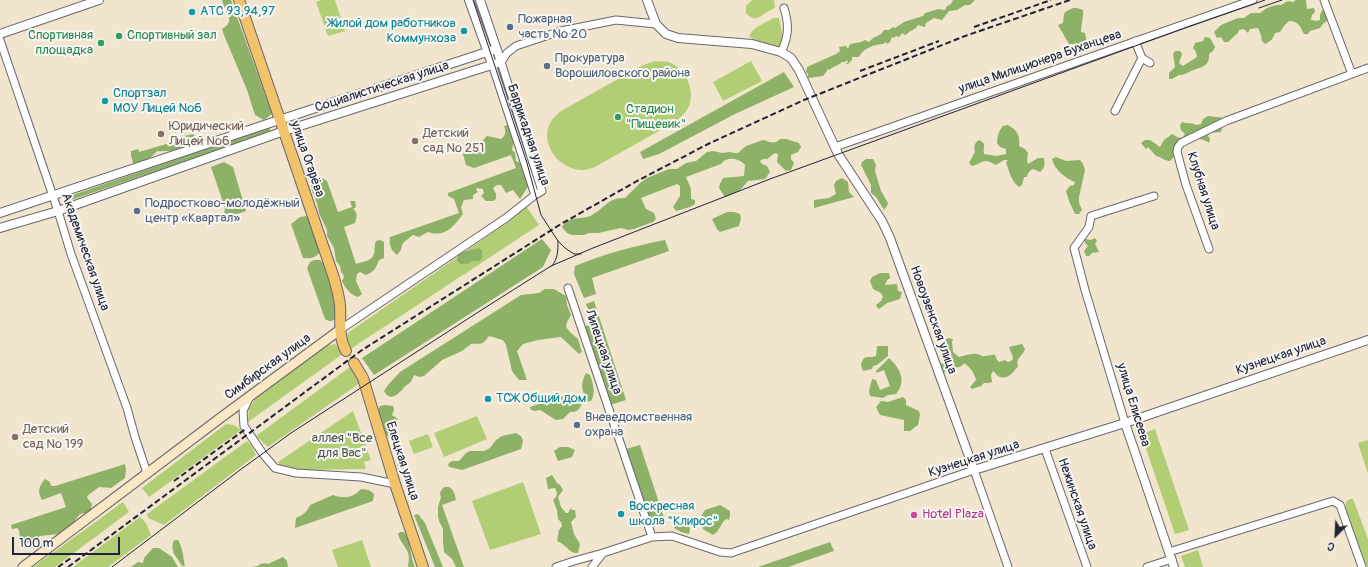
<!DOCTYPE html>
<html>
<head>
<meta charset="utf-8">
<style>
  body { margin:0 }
  #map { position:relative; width:1368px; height:567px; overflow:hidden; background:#f1e5ce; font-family:Pangolin,sans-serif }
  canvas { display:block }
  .north { position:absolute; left:1316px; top:515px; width:40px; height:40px; -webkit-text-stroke:3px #f6f6f2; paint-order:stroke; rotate:204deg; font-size:11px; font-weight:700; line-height:16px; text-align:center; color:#22223b }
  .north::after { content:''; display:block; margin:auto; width:14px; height:18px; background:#22223b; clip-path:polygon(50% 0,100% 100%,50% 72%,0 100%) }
  .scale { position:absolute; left:12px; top:537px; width:108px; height:18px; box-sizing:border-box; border:2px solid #22223b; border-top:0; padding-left:5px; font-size:12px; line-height:14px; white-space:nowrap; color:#22223b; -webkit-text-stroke:3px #f6f6f2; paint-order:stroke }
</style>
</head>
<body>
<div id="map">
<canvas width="1368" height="567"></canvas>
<div class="north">С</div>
<div class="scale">100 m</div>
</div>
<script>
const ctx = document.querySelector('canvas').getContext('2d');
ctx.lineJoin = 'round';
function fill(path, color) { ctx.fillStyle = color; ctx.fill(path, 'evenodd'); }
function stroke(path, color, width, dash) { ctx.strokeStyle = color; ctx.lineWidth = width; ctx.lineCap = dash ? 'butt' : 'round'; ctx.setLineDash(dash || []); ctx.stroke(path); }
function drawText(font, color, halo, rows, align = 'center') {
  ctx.font = font + ' Pangolin,sans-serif'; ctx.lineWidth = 4; ctx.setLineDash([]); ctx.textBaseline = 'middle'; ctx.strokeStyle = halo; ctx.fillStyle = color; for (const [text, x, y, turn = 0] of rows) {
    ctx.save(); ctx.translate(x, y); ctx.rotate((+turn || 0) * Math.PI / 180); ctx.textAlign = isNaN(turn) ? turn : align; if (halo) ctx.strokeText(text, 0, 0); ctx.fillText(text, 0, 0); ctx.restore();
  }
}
fill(new Path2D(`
  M321 0H335L345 31 328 36 316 2Z
  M752 0H774L775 7C773 10 770 10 767 12 758 18 754 22 746 13V6Z
  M774 18H779C781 28 785 39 779 47L756 41 749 36C754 26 765 23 774 18Z
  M655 61C659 62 664 61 668 62 684 67 694 86 690 103 688 111 681 117 675 122L593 168C590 168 587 170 584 170 559 171 537 142 552 120 554 117 558 114 561 111L643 65Z
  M751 61 762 81 723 101 713 82Z
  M526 206 539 225 349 350 345 339 349 332 514 218Z
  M335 344 344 353 248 422 249 408 255 399 325 346Z
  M350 367 354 370 360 383 268 447 256 436Z
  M353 411 371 460 364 462 366 469 302 470 282 468 278 462Z
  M477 416 487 439 444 457 434 433Z
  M226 424 234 425 241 430 149 497 142 488Z
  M1155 429 1189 530 1175 534 1141 434Z
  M428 434 433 447 414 454 409 441Z
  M1368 440V474L1358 443Z
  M247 441 252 446 256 455 164 525 148 518 147 514Z
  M523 482 541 534 490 550 472 501Z
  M1350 499H1353L1368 539V567H1367L1345 509 1346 502Z
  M123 502 129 512 55 567H33Z
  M140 517 146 523 151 535 108 567H73Z
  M362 540 371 567H338L332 550Z
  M1198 550 1203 567H1185L1181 556Z`), '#b2ce75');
fill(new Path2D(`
  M222 0H231L272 114 264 120 255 115 247 90 224 35 222 29C229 25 230 22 229 14L226 12Z
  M953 0H975L970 5H965L957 10 949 11 942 20 934 18 926 23 925 27 918 25C916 30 910 30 907 34L905 35 902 33 899 37 896 36 894 38 892 37 890 42 887 44 886 42 883 44C875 44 862 49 859 57H852V60L848 64H846L848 62 847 60 845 62H842C839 65 834 66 829 70L827 69V71L823 76 808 78V74L806 72 807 67 836 54 840 51 839 47 846 46 848 49 850 44 861 42 865 40 869 42 873 38 881 34 884 30H889L893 27 895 28 904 22 923 16 925 13 938 9 945 10 947 6 951 4Z
  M1296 0H1306L1307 9 1314 8 1315 12 1312 15 1311 20 1317 21 1320 20V15L1322 10 1327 14 1330 18 1323 24 1320 28 1310 31 1308 34H1304C1300 26 1298 21 1289 21L1284 26 1280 32 1275 33C1273 39 1271 41 1265 44L1262 41 1261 35 1258 28 1250 29 1248 33 1244 29 1239 30 1238 33 1228 42H1224L1221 37 1217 38 1214 32 1221 25 1238 18H1244L1251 13H1260L1267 8 1276 5H1281L1288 1 1293 2Z
  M1073 8H1077L1083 10C1084 14 1081 26 1081 32L1085 33 1087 44 1082 49 1077 51 1074 44H1069L1058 25 1063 23C1065 13 1061 13 1073 8Z
  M1205 37 1210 38 1215 47 1213 51 1209 54C1210 67 1201 67 1191 71 1187 73 1184 75 1179 75L1172 79H1169V73L1175 67 1173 54 1175 51H1180L1182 54 1179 63 1183 66 1197 57 1196 52 1193 48 1195 43 1203 41Z
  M784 72 794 87 735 114 659 154 643 159 640 152Z
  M1208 116 1226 118 1221 132 1210 133 1208 136 1210 139 1209 143C1203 138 1197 140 1191 137L1170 161C1164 161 1162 157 1156 156L1148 147 1146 149 1141 143 1145 140H1150L1160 147 1164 140 1172 134 1179 138 1183 137 1185 134 1181 130 1180 125 1182 122C1187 124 1191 122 1196 125L1201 124 1203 119Z
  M508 125C515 132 514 141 512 150L515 153 516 161C526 165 522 167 525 175 526 178 528 182 529 185L520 199 513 190 506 193 501 185H497L493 188 496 194V199L493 201H486L481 196 484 193 483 189 477 188 476 190 478 192 473 195V199L464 200 461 207 463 214C454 226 445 238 428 232L419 237 413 235 404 242 402 245 401 250 397 255C391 251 389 244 390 237L459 213 454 199 448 196V193L516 168 511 155 474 168 466 165 463 154 468 144C477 148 481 142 487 136L501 139C506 135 506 132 504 126Z
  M1008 125C1018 131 1020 135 1019 146L1025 149 1028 153 1027 160 1028 164 1038 158H1044C1045 165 1045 168 1040 172L1033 169C1029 171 1028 173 1027 177H1024L1022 185 1019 187C1011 181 1009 171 1006 162L1008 160H1004L996 165C983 157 984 163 972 166L969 163 975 152C974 147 974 143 979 140 987 144 983 146 984 154L996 156 1006 154V149L1000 147 997 143C997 137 999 130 1003 126Z
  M269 127 271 132 71 200 70 196Z
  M193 134 201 143 173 152C167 150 163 152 157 151 151 158 143 165 133 163L131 156V151L138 149 139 152 180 140V137Z
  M780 139H786L799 143 801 147 798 152 791 155V159L794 163 791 170 786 171 777 162 778 154 775 153 767 159H763L760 161 762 164 767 166 770 172 765 179 748 181 739 191 725 197 719 188 720 184 723 178 744 176 745 165C739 158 727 156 721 164L686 177 691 189V199L695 200V204L690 207 676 211 673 207 680 196V186L677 184 641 198 646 209 654 213 656 219 653 222 634 229 628 230 621 228 598 233H589L584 235H572L567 233 562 227C569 215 581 220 590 216 604 209 608 197 625 198L640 183 647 178 669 169H677L686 163 696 161 707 152 713 151 722 153 729 152 735 153H738L746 146 763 140C771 142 774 145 780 139Z
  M1056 157 1066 161 1080 160 1083 164 1085 170 1079 197V203L1082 210 1079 214H1075L1069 201 1066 191 1070 186 1074 185 1075 182C1066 179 1054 169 1052 159Z
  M866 159H873L876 165 875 171 881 191 888 203 887 206 884 210 876 197 871 193V185L861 165 862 162Z
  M224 162 233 167 246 211 229 217 224 214 225 208 211 167Z
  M315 177H320L327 181 338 212 352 207 350 201H355L356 207 353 209C359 213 356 218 355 223L344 227 356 264C362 262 372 261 374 254 375 249 374 246 376 241L380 240 384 242V258L379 260C376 268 374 272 366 275L360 272 357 274 356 281 362 294 358 297C351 295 345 288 342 281L344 277 343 274 341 272 340 266 336 261 334 248 327 236V230L319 213 317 203 312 191 311 185 312 180Z
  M842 178 848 182 849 192 854 197 814 208V200L829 198 836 194 834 185 836 181Z
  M727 212H734L740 214 741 218 739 226 720 232 717 229 712 219Z
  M306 216 309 219 320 252C316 258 310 259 303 258L291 224 300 217Z
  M1095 238 1097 241 1095 244 1099 252 1092 253 1089 256H1086L1084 251 1088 246 1085 243V239L1091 240Z
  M542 239 551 250 543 267 374 375 362 358Z
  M665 240 669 251 592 278 596 294 584 298 574 274 575 266C604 254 634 246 665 240Z
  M479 248 482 250V258L480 261H472L467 264H460L457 260 458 255C464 251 472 250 479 248Z
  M314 260H320L323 263 334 296 336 318C332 322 330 322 325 319L307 268 310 262Z
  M880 273H889L890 278 887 280 885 285 897 284 898 291 902 292 900 299 887 303 879 309 877 307 876 305 881 301 883 297 881 293 873 289 870 281 872 277Z
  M545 289H554L566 296 567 305 571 315 567 322 566 327 570 332 578 339 582 352 579 354 561 337 538 340 523 344 517 351 527 380H519L512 371 506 345 503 340 489 336C482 346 482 343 471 344L462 351 442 360 424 376 419 377 414 375C410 386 408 382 402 390 396 396 390 401 384 391L388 385 400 372 521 295 539 293Z
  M594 301 626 400 610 405 585 326 594 324 586 304Z
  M948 338 953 339 952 342 953 352 959 357C965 356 971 353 976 354 980 354 981 357 985 356 989 356 991 354 995 355L997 360 999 362 1005 360 1008 362 1011 361 1013 359C1013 354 1010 352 1009 347L1022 344 1025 349C1023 356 1015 358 1018 366 1013 373 1007 381 998 376 996 375 995 372 993 371L991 375 992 382 989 383H984L981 386 972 389 970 387 976 380C975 374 970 367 964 363 960 371 952 364 944 373L941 372 940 368 942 363 945 364V358L947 355 946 352 941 351C940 345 943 341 948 338Z
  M877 346H888V356L877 365 873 366 872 369 863 371 861 365C864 353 867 359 876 356Z
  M889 358C900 368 907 381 896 394L888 395 883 398 870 396 869 391 872 379 876 380 880 390 890 386 884 370 876 373V371Z
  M586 373 590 375C593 384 596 392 591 401L582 403C579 410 578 412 570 412L563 419 556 420 540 410 535 411 531 410 530 407 564 396C572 399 577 399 584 394 581 386 582 381 586 373Z
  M903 397 906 400V405L919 411 920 415 918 425 910 431H904V420L880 415 876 407 881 401 888 402Z
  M385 405 393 406 394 409 392 415 398 419 393 428 400 445 402 446 405 454V460L408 463 407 467 403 469 397 465C399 456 393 446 390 437L387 436 378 410 380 406Z
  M516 433 521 436 523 441 521 449 462 470 449 467 448 464 452 461H459L466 453 470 451H484L490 448 496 440 502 436Z
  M640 445 665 521 651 526 626 449Z
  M560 447H568L575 450 572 457 558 461 554 451Z
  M125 464 126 470 125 478 111 488 99 487 87 496 88 499 92 504 91 509 88 513 80 514 73 523 62 532 58 534 40 536 31 543 25 542 20 539 19 530 17 528 12 529 11 525 66 507 61 493 42 500C37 492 39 486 45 479L50 482 51 486H55Z
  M552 475 557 483 560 485 563 490 558 497 561 507 566 513H568L571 508 572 510H575L576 517 571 522 574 534 580 544 578 553C569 554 566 544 557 541L559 530 562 526 561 522 558 519 557 510 553 500 556 497 557 493 555 488 548 489 546 478Z
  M444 487H449C454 490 455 495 456 500L442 505 464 567H456L452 559 444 552 443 542V529L439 521 438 516V507L441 497C439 493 441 490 444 487Z
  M361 489 369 490 374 494 373 501 295 528 296 518C303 515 307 512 310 505L333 495C344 499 353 498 361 489Z
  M720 505 730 511V516L729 520 726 519C720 524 720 531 713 535L703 529 701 516 705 510Z
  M418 514 425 523 443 567H435L414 515Z
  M685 522 688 523 690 529 689 534 681 532 674 528 677 524Z
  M400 532H404C411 540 410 558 415 567H409L408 566C412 548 402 548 398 534Z
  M175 540H178C183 548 183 557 185 566H182C177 556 171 555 173 542Z
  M830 542 834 551 788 567H758Z
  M153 548H159L172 557 178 567H131L138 562 143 563 144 558Z
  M283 557 287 561 288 567H251L258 566 260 564 266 563 268 564Z`), '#8db166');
const minor = new Path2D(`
  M1324 0 1352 74
  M0 40 58 211 71 254 127 408 135 437 147 473
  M781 52C789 37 789 24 784 8
  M1142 58 1150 63
  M492 64 535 195 542 191 501 62 507 53 516 46 561 31 616 20 656 24
  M1115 111 1142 58 1135 41
  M835 147 1253 0
  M1209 249 1186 185 1177 152 1178 147 1181 143 1226 121 1368 68
  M568 288 652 537
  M341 329 506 218 535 195
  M249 398 243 411 244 426 263 454 275 468 296 473 361 477 395 484
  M1125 423 1085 290 1074 248 1089 227 1091 216 1154 196
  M1045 449 1087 567
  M1169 552 1333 501 1340 505 1362 567
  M556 567 574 561 603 553
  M592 567 603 553 652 537 672 536 720 552 731 553 974 470 1008 567
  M1147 567 1172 559`);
const tertiary = new Path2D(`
  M469 0 492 64
  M647 0 656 24 666 34 678 38 752 44 781 52 791 58 799 70 838 154 882 221 890 238 974 470 1125 423 1368 340
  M0 34 99 0
  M0 213 267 124 496 49
  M0 228 58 211 284 131 501 62 480 0
  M1125 423 1174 567`);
const secondary = new Path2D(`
  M23 567 223 416 341 329`);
const primary = new Path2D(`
  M239 0 333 275C336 285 339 295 340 305 341 321 338 337 346 351
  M354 363 363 378 395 484 423 567`);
stroke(minor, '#6a666e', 9);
stroke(tertiary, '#6a666e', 10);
stroke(secondary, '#6a666e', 11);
stroke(primary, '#6a666e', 12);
stroke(minor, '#fff', 7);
stroke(tertiary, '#fff', 8);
stroke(secondary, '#fae7c3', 9);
stroke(primary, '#f2c36a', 10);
stroke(new Path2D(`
  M473 0 527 163 541 215 558 241 565 248 574 254H581
  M1259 8 1282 0
  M552 266C558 258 558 251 558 241
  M112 567 240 470 291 433 483 309 551 266 593 248 770 179 1190 26 1265 0`), '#22223b', 1);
stroke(new Path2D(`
  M974 27 1051 0
  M860 71 939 41
  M174 481 247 428
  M58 567 71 558
  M68 567 362 350 561 224 637 181 710 143 804 100 965 36 1070 0`), '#22223b', 2, [6, 3]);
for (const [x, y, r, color] of [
  [192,12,4,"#0f9aa8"],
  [510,27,4,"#5c6f8a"],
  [464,31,4,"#0f9aa8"],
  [119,36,4,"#2e9e5b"],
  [101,43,4,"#2e9e5b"],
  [547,66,4,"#5c6f8a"],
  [105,101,4,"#0f9aa8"],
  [618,117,4,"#2e9e5b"],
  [161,134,4,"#8d6e63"],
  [415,141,4,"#8d6e63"],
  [137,211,4,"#5c6f8a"],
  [488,399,4,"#0f9aa8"],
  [577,425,4,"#5c6f8a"],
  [15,437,4,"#8d6e63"],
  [621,514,4,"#0f9aa8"],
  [914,515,4,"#d1479c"]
]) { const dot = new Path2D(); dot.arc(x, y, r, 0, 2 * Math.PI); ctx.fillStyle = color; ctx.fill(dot); stroke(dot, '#f6f6f2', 1.5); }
drawText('13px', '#0d838f', '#f6f6f2', [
  ["АТС 93,94,97",200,12],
  ["Жилой дом работников",456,24,"right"],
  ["Коммунхоза",456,39,"right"],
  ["Спортзал",113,94],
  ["МОУ Лицей №6",113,109],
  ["ТСЖ Общий дом",496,399],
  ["Воскресная",629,507],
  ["школа \"Клирос\"",629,522]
], 'left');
drawText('13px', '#4e5e75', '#f6f6f2', [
  ["Пожарная",518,20],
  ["часть № 20",518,35],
  ["Прокуратура",555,59],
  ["Ворошиловского района",555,74],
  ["Подростково-молодёжный",145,204],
  ["центр «Квартал»",145,219],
  ["Вневедомственная",585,418],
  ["охрана",585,433]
], 'left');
drawText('13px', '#27864d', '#f6f6f2', [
  ["Спортивная",93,36,"right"],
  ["площадка",93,51,"right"],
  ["Спортивный зал",127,36],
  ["Стадион",626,110],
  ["\"Пищевик\"",626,125]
], 'left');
drawText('13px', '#22223b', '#f6f6f2', [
  ["улица Милиционера Буханцева",1040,62,-19],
  ["Социалистическая улица",382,87,-18],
  ["Баррикадная улица",528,135,71],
  ["улица Огарёва",307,159,71],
  ["Клубная улица",1203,191,72],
  ["Академическая улица",85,252,71],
  ["Новоузенская улица",933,320,70],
  ["Липецкая улица",603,352,71],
  ["Кузнецкая улица",1281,356,-19],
  ["Симбирская улица",268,367,-36],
  ["улица Елисеева",1133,405,73],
  ["Кузнецкая улица",974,459,-18],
  ["Елецкая улица",402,461,72],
  ["Нежинская улица",1077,504,71]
]);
drawText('13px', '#785e54', '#f6f6f2', [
  ["Юридический",169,127],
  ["Лицей №6",169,142],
  ["Детский",423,134],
  ["сад № 251",423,149],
  ["Детский",23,430],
  ["сад № 199",23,445]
], 'left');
drawText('13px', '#4d564c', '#f6f6f2', [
  ["аллея \"Все",342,439],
  ["для Вас\"",342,454]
]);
drawText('13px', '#b23c85', '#f6f6f2', [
  ["Hotel Plaza",922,515]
], 'left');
</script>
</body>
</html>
